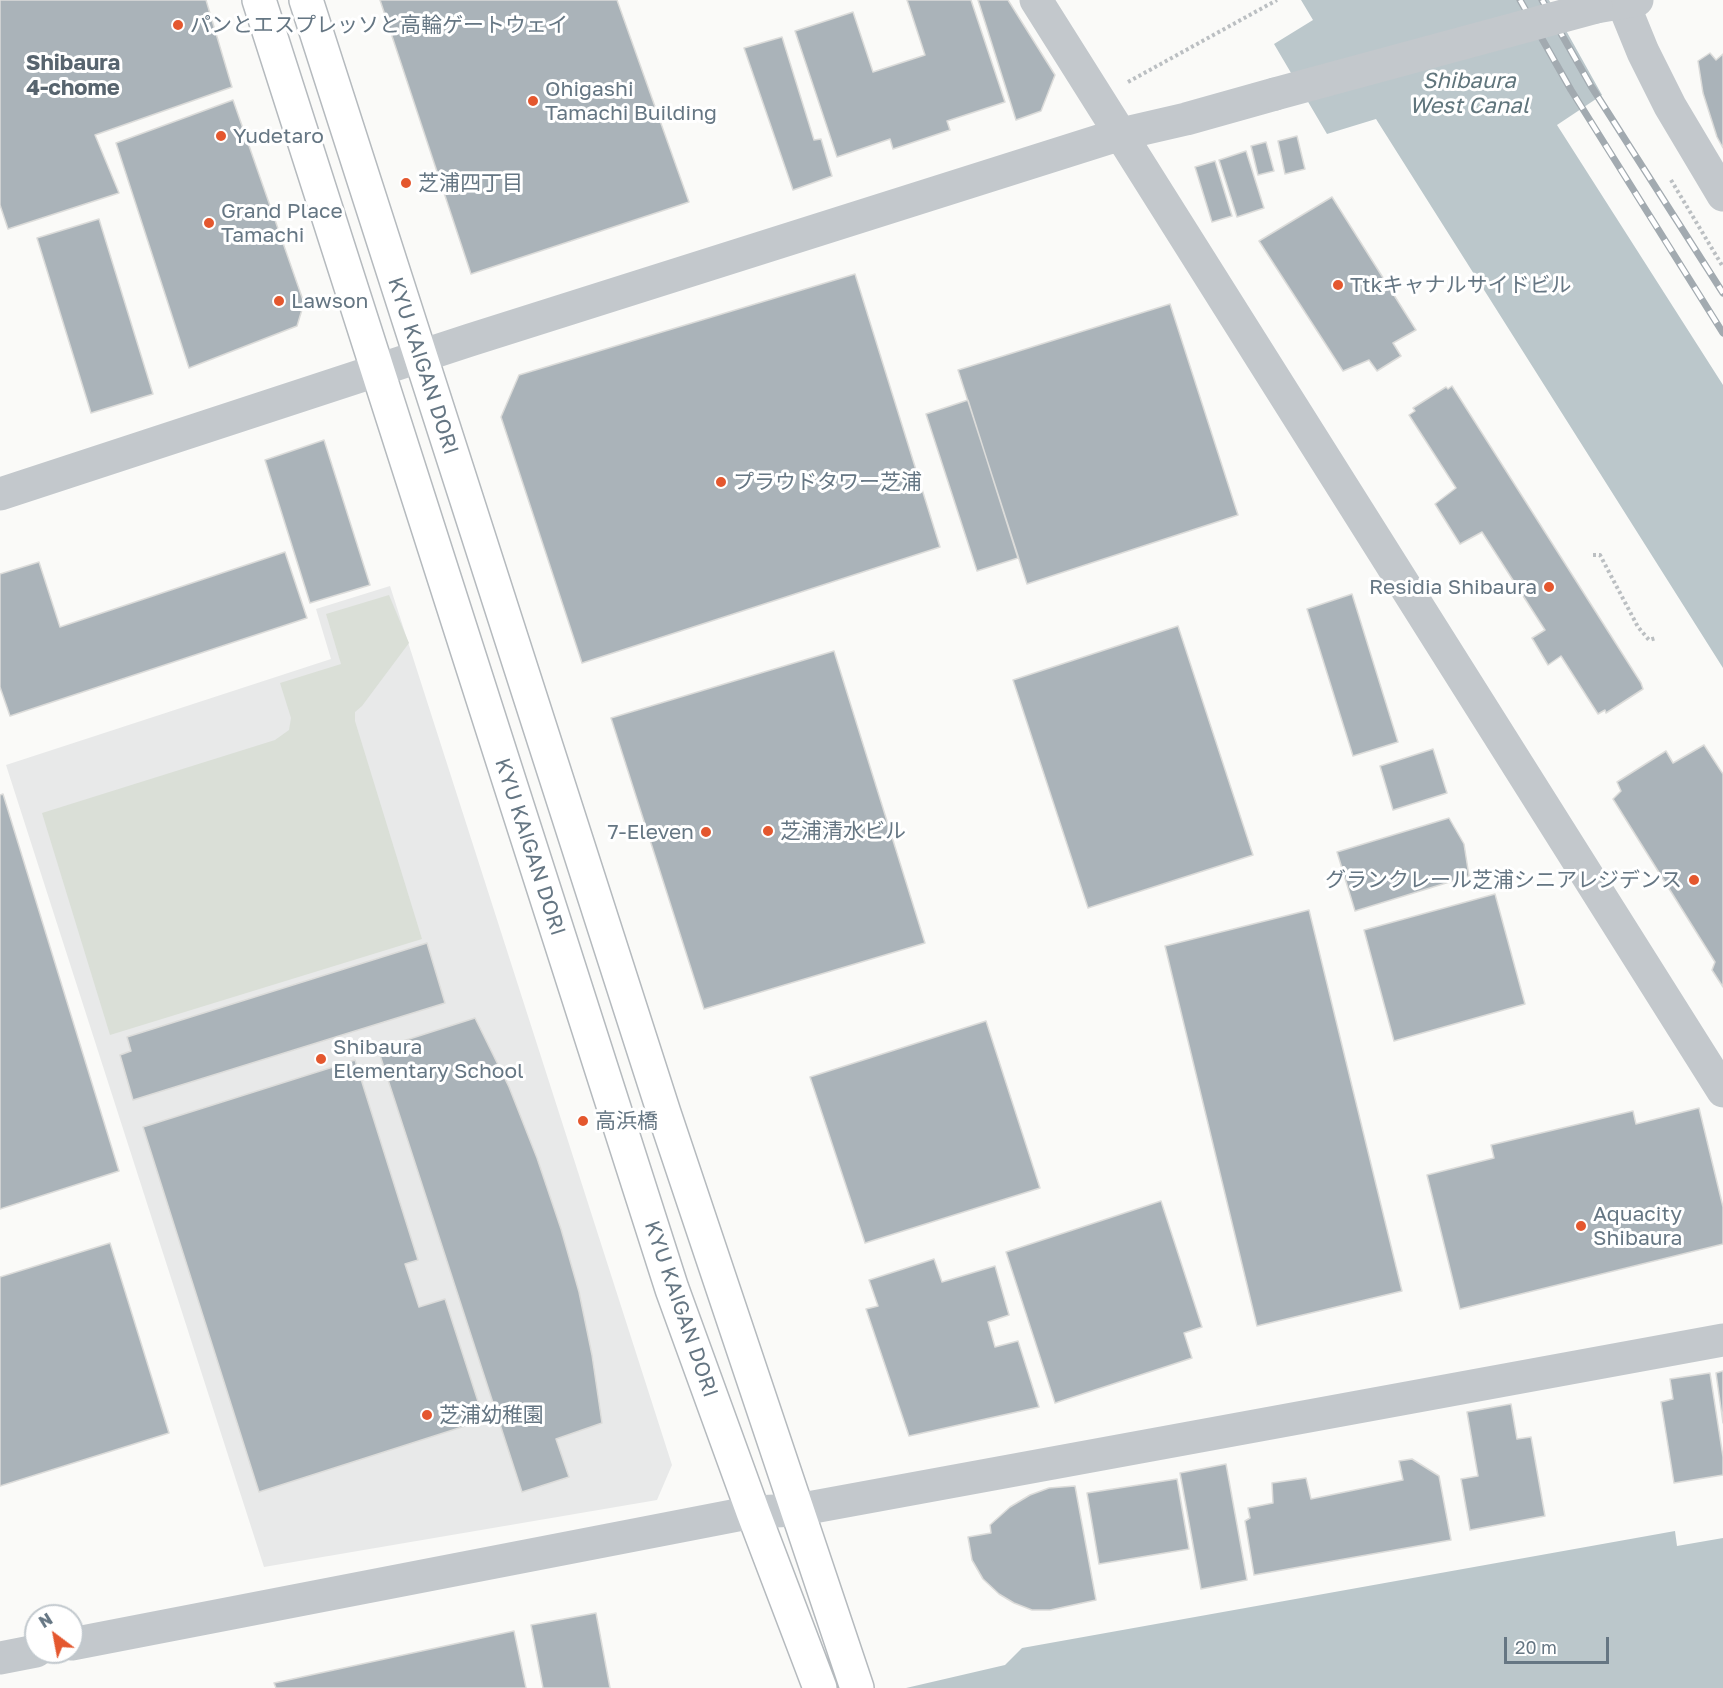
<!DOCTYPE html>
<html>
<head>
<meta charset="utf-8">
<style>
  body { margin:0 }
  #map { position:relative; width:1723px; height:1688px; overflow:hidden; background:#fafaf8; font-family:"Golos Text",sans-serif }
  canvas { display:block }
  .north { position:absolute; left:24px; top:1604px; width:60px; height:60px; box-sizing:border-box; background:#fff; border:2px solid #c1c8cd; border-radius:50%; rotate:328deg; font-size:16px; font-weight:700; line-height:24px; text-align:center; color:#657683 }
  .north::after { content:''; display:block; margin:auto; width:21px; height:27px; background:#e4572e; clip-path:polygon(50% 0,100% 100%,50% 72%,0 100%) }
  .scale { position:absolute; left:1504px; top:1637px; width:105px; height:27px; box-sizing:border-box; border:3px solid #657683; border-top:0; padding-left:8px; font-size:18px; line-height:21px; white-space:nowrap; color:#657683; -webkit-text-stroke:4px #fff; paint-order:stroke }
</style>
</head>
<body>
<div id="map">
<canvas width="1723" height="1688"></canvas>
<div class="north">N</div>
<div class="scale">20 m</div>
</div>
<script>
const ctx = document.querySelector('canvas').getContext('2d');
ctx.lineJoin = 'round';
function fill(path, color) { ctx.fillStyle = color; ctx.fill(path, 'evenodd'); }
function stroke(path, color, width, dash) { ctx.strokeStyle = color; ctx.lineWidth = width; ctx.lineCap = dash ? 'butt' : 'round'; ctx.setLineDash(dash || []); ctx.stroke(path); }
function drawText(font, color, halo, rows, align = 'center') {
  ctx.font = font + ' "Golos Text","Noto Sans JP",sans-serif'; ctx.lineWidth = 6; ctx.setLineDash([]); ctx.textBaseline = 'middle'; ctx.strokeStyle = halo; ctx.fillStyle = color; for (const [text, x, y, turn = 0] of rows) {
    ctx.save(); ctx.translate(x, y); ctx.rotate((+turn || 0) * Math.PI / 180); ctx.textAlign = isNaN(turn) ? turn : align; if (halo) ctx.strokeText(text, 0, 0); ctx.fillText(text, 0, 0); ctx.restore();
  }
}
fill(new Path2D(`
  M390 586 672 1465 657 1500 264 1567 6 765 331 659 316 609Z`), '#e8e9e9');
fill(new Path2D(`
  M389 595 409 643 362 706 355 712V721L422 939 110 1035 42 813 275 740 289 730 291 718 280 683 341 664 326 614Z`), '#dadfd7');
fill(new Path2D(`
  M1301 0H1549L1602 95 1557 125 1723 385V668L1376 119 1327 134 1274 44 1313 20Z
  M1675 1531 1677 1546 1723 1538V1688H906L1005 1665 1022 1648Z`), '#bbc7cb');
const building = new Path2D(`
  M0 0H206L232 87 95 135 119 193 8 229 0 205Z
  M380 0H617L689 202 471 274Z
  M907 0H971L1005 102 947 121 950 130 893 149 890 139 837 157 795 31 853 12 873 72 925 55Z
  M978 0H1008L1055 75 1041 111 1016 120Z
  M782 37 814 140 821 139 832 176 793 190 744 48Z
  M1710 53 1716 60 1723 54V148L1717 137 1703 93 1698 61Z
  M233 100 304 303 297 326 189 368 116 143Z
  M1297 136 1305 169 1285 174 1278 141Z
  M1266 142 1274 171 1258 175 1251 146Z
  M1246 151 1264 208 1237 217 1219 160Z
  M1215 161 1232 216 1212 222 1195 167Z
  M1332 197 1416 330 1393 343 1401 356 1377 371 1369 360 1343 371 1259 241Z
  M99 219 153 394 91 413 37 238Z
  M855 274 940 547 582 663 501 417 519 375Z
  M1170 304 1238 515 1027 584 958 370Z
  M1452 386 1641 683 1643 689 1606 713 1605 710 1598 714 1561 656 1548 665 1532 638 1545 630 1482 532 1460 544 1435 504 1456 488 1409 415 1415 411 1413 408 1446 387 1448 389Z
  M968 400 1018 558 977 571 926 414Z
  M324 440 370 585 310 603 265 460Z
  M285 552 307 618 10 716 0 687V574L39 562 60 627Z
  M1352 594 1398 742 1353 756 1307 609Z
  M1178 626 1253 855 1088 908 1013 680Z
  M834 651 925 943 704 1009 611 718Z
  M1704 745 1723 774V987L1712 970 1715 962 1613 799 1621 791 1617 782 1666 751 1673 763Z
  M1433 749 1447 793 1393 810 1380 766Z
  M3 794 119 1171 0 1209V795Z
  M1449 818 1464 844 1469 876 1355 911 1337 852Z
  M1495 894 1525 1004 1394 1041 1364 930Z
  M1309 910 1402 1291 1257 1326 1165 946Z
  M427 943 445 1003 133 1100 120 1055 131 1051 127 1037Z
  M475 1018 509 1087 537 1158 561 1229 579 1292 592 1355 602 1423 556 1439 569 1477 522 1492 378 1049Z
  M986 1021 1040 1188 865 1243 810 1077Z
  M355 1060 418 1260 405 1264 419 1307 445 1299 484 1420 259 1492 143 1127Z
  M1699 1108 1723 1207V1244L1460 1309 1427 1175 1494 1158 1491 1145 1633 1111 1636 1124Z
  M1161 1201 1202 1327 1184 1333 1192 1358 1055 1403 1006 1252Z
  M110 1243 169 1433 0 1486V1277Z
  M934 1259 942 1282 995 1266 1009 1315 988 1322 995 1347 1018 1341 1039 1407 909 1436 866 1309 878 1306 869 1280Z
  M1723 1371V1423L1716 1373Z
  M1710 1373 1723 1457V1475L1674 1483 1661 1402 1673 1399 1670 1379Z
  M1511 1404 1517 1439 1531 1437 1545 1516 1470 1530 1461 1479 1478 1476 1467 1412Z
  M1412 1459 1439 1476 1451 1540 1254 1575 1245 1521 1250 1518 1248 1508 1273 1503 1272 1483 1306 1478 1311 1499 1403 1480 1399 1461Z
  M1226 1464 1247 1580 1201 1589 1180 1473Z
  M1177 1479 1189 1549 1099 1564 1087 1493Z
  M1075 1486 1096 1600 1050 1610H1032L1014 1603 999 1594 983 1579 972 1560 968 1537 991 1533 990 1525 1010 1507 1030 1495 1049 1488Z
  M596 1613 610 1688H543L531 1625Z
  M514 1631 526 1688H276L274 1683Z`);
fill(building, '#aab3b9');
stroke(building, '#dcdcda', 1.5);
const primary = new Path2D(`
  M259 0 672 1289 753 1512 820 1688
  M306 0 664 1113 857 1688`);
stroke(primary, '#b5babe', 36);
stroke(new Path2D(`
  M1128 82 1277 0
  M1671 180 1723 267
  M1593 555H1600L1638 627 1649 640 1656 638`), '#bbbfc2', 4, [3, 3]);
stroke(new Path2D(`
  M1623 3 1643 52 1670 106 1723 195`), '#c3c8cc', 33);
stroke(new Path2D(`
  M1036 0 1723 1091
  M1592 0 1596 7 1637 0
  M0 494 470 340 1121 134 1186 119 1275 94
  M72 1644 753 1512 797 1510 1723 1340
  M0 1658 36 1651`), '#c3c8cc', 33);
stroke(primary, '#fff', 33);
const rail = new Path2D(`
  M1520 0 1571 90 1723 333
  M1542 0 1591 86 1723 293`);
stroke(rail, '#a2aab0', 7);
stroke(rail, '#fff', 4.5, [14]);
stroke(new Path2D(`
  M1275 94 1596 7`), '#c3c8cc', 33);
for (const [x, y, r, color] of [
  [178,25,6,"#e4572e"],
  [533,101,6,"#e4572e"],
  [221,136,6,"#e4572e"],
  [406,183,6,"#e4572e"],
  [209,223,6,"#e4572e"],
  [1338,285,6,"#e4572e"],
  [279,301,6,"#e4572e"],
  [721,482,6,"#e4572e"],
  [1549,587,6,"#e4572e"],
  [768,831,6,"#e4572e"],
  [706,832,6,"#e4572e"],
  [1694,880,6,"#e4572e"],
  [321,1059,6,"#e4572e"],
  [583,1121,6,"#e4572e"],
  [1581,1226,6,"#e4572e"],
  [427,1415,6,"#e4572e"]
]) { const dot = new Path2D(); dot.arc(x, y, r, 0, 2 * Math.PI); ctx.fillStyle = color; ctx.fill(dot); stroke(dot, '#fff', 2); }
drawText('21px', '#657683', '#fff', [
  ["パンとエスプレッソと高輪ゲートウェイ",190,25],
  ["Ohigashi",545,89],
  ["Tamachi Building",545,113],
  ["Yudetaro",233,136],
  ["芝浦四丁目",418,183],
  ["Grand Place",221,211],
  ["Tamachi",221,235],
  ["Ttkキャナルサイドビル",1350,285],
  ["Lawson",291,301],
  ["プラウドタワー芝浦",733,482],
  ["Residia Shibaura",1537,587,"right"],
  ["芝浦清水ビル",780,831],
  ["7-Eleven",694,832,"right"],
  ["グランクレール芝浦シニアレジデンス",1682,880,"right"],
  ["Shibaura",333,1047],
  ["Elementary School",333,1071],
  ["高浜橋",595,1121],
  ["Aquacity",1593,1214],
  ["Shibaura",1593,1238],
  ["芝浦幼稚園",439,1415]
], 'left');
drawText('21px', '#657683', '#fff', [
  ["KYU KAIGAN DORI",423,366,72],
  ["KYU KAIGAN DORI",530,847,72],
  ["KYU KAIGAN DORI",681,1309,71]
]);
drawText('bold 22px', '#57646e', '#fff', [
  ["Shibaura",73,63],
  ["4-chome",73,88]
]);
drawText('italic 22px', '#60757c', '#fff', [
  ["Shibaura",1469,81],
  ["West Canal",1469,106]
]);
</script>
</body>
</html>
